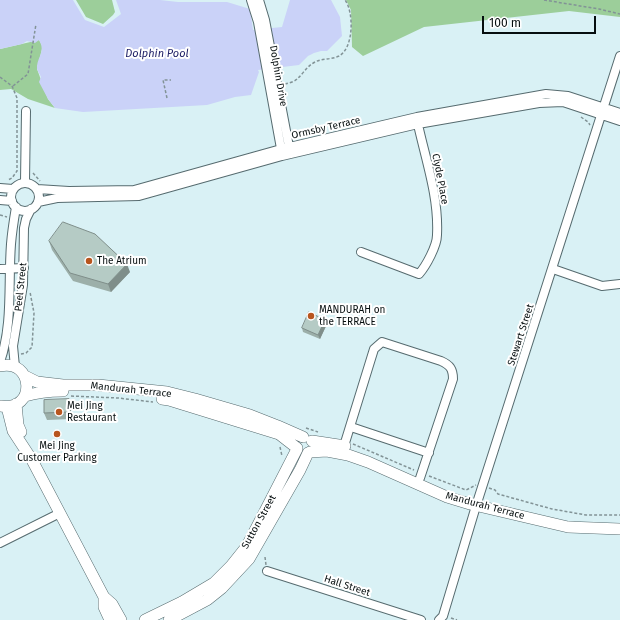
<!DOCTYPE html>
<html>
<head>
<meta charset="utf-8">
<style>
  body { margin:0 }
  #map { position:relative; width:620px; height:620px; overflow:hidden; background:#d9f1f5; font-family:"Fira Sans",sans-serif }
  canvas { display:block }
  .scale { position:absolute; left:482px; top:16px; width:114px; height:18px; box-sizing:border-box; border:2px solid #060e0f; border-top:0; padding-left:5px; font-size:12px; line-height:14px; white-space:nowrap; color:#060e0f; -webkit-text-stroke:3px #fff; paint-order:stroke }
</style>
</head>
<body>
<div id="map">
<canvas width="620" height="620"></canvas>
<div class="scale">100 m</div>
</div>
<script>
const ctx = document.querySelector('canvas').getContext('2d');
ctx.lineJoin = 'round';
function fill(path, color) { ctx.fillStyle = color; ctx.fill(path, 'evenodd'); }
function stroke(path, color, width, dash) { ctx.strokeStyle = color; ctx.lineWidth = width; ctx.lineCap = dash ? 'butt' : 'round'; ctx.setLineDash(dash || []); ctx.stroke(path); }
function drawText(font, color, halo, rows, align = 'center') {
  ctx.font = font + ' "Fira Sans",sans-serif'; ctx.lineWidth = 4; ctx.setLineDash([]); ctx.textBaseline = 'middle'; ctx.strokeStyle = halo; ctx.fillStyle = color; for (const [text, x, y, turn = 0] of rows) {
    ctx.save(); ctx.translate(x, y); ctx.rotate((+turn || 0) * Math.PI / 180); ctx.textAlign = isNaN(turn) ? turn : align; if (halo) ctx.strokeText(text, 0, 0); ctx.fillText(text, 0, 0); ctx.restore();
  }
}
fill(new Path2D(`
  M76 0H112L115 12 113 15 103 24 86 17Z
  M346 0H620V17L569 11 424 27 363 56 352 47 351 10Z
  M39 40 42 45V49L37 69 48 99 55 108 28 99 11 89 0 90V49Z`), '#9cce9a');
fill(new Path2D(`
  M0 0H73L85 20 104 27 121 14 116 0H160L178 2H227L250 9 253 30 282 27 290 0H331L340 17 342 36 327 51H321L314 53 308 56 299 65 258 70 259 72 251 95 235 97 207 105 83 112 55 108 48 99 39 82 41 77C40 74 37 71 37 68 37 57 46 52 39 40L35 43 27 41 22 44 0 49Z`), '#cad2f8');
const minor = new Path2D(`
  M251 0 258 22 282 154
  M259 0 265 20 290 152
  M25 182 26 111
  M11 197a14 14 0 1 1 28 0a14 14 0 1 1-28 0Z
  M0 188 13 189
  M37 189 69 191 134 190 281 149 417 117 546 94 568 96 620 113
  M0 200 12 201
  M38 202 57 198 139 196 282 156 418 124 539 103 563 102 620 121
  M361 252 419 274C426 266 437 246 437 235 439 196 425 158 417 120
  M0 269 24 268
  M553 269 602 286 620 284
  M0 362C13 324 8 283 11 244 12 231 14 219 16 207
  M15 367 13 346 23 285 24 228 26 219 31 209
  M351 427 429 453
  M344 446 374 349 382 342 441 361C450 365 453 369 453 379L420 478
  M0 543 60 513
  M267 571 421 620
  M439 620 443 616 476 506 620 56`);
const major = new Path2D(`
  M0 366C34 358 37 412 1 406
  M25 376 37 382 63 385H98L167 392 195 399 250 415 278 426 303 437
  M25 396C38 392 49 391 63 391
  M162 399 169 400 279 434 297 448
  M16 404 18 425 21 432
  M7 407 13 431 32 460 104 597 112 604 121 620
  M312 441 345 446
  M310 452 327 451 348 455 368 462 447 497 470 504 568 527 620 529
  M104 597V607L110 620
  M145 620 182 602 214 583 231 566 247 546 297 449
  M169 620 207 600 222 588 249 559 300 470 308 453`);
stroke(minor, '#566b6f', 10);
stroke(major, '#566b6f', 12);
stroke(new Path2D(`
  M544 0 599 9 620 14
  M0 77 12 86 17 98V171L12 178 8 180
  M285 84C289 83 294 82 297 79 303 74 307 66 315 62 322 58 331 60 339 56 354 48 354 12 345 0
  M13 86 28 74 36 24
  M167 98 163 80H171
  M581 117 588 122 590 125
  M33 173 40 181
  M0 215 7 217
  M21 354 26 353 32 347 34 313 30 292
  M71 396 118 398 153 402
  M306 428 318 432
  M353 444 414 470
  M280 447 282 456
  M429 476 466 490 476 485
  M489 488 495 490 498 494 552 509 586 515H620
  M265 557 266 565
  M451 618 457 620`), '#829396', 1.5, [3, 2]);
stroke(minor, '#fff', 8);
stroke(major, '#fff', 11);
fill(new Path2D(`
  M49 241 130 272 111 292 73 281 52 250Z
  M325 320 327 324 320 339 303 332 302 328Z
  M71 405V419L47 420 44 413Z`), '#9cafa9');
fill(new Path2D(`
  M127 264 130 272 111 292 108 284Z
  M325 320 327 324 320 339 318 335Z
  M69 399 71 405V419L69 412Z`), '#7f8e8a');
const building = new Path2D(`
  M63 222 95 234 127 264 108 284 70 273 49 241Z
  M309 312 325 320 318 335 302 328Z
  M69 399V412L44 413V400Z`);
fill(building, '#b5cbc5');
stroke(building, '#7f8e8a', 1);
for (const [x, y, r, color] of [
  [89,261,4,"#b8551e"],
  [311,316,4,"#b8551e"],
  [59,412,4,"#b8551e"],
  [57,434,4,"#b8551e"]
]) { const dot = new Path2D(); dot.arc(x, y, r, 0, 2 * Math.PI); ctx.fillStyle = color; ctx.fill(dot); stroke(dot, '#fff', 1.5); }
drawText('10px', '#060e0f', '#fff', [
  ["Dolphin Drive",278,76,80],
  ["Ormsby Terrace",326,128,-13],
  ["Clyde Place",440,179,79],
  ["Peel Street",21,287,-84],
  ["Stewart Street",521,335,-72],
  ["Mandurah Terrace",131,390,6],
  ["Mandurah Terrace",485,506,15],
  ["Sutton Street",259,522,-61],
  ["Hall Street",347,586,18]
]);
drawText('10px', '#060e0f', '#fff', [
  ["The Atrium",97,261],
  ["MANDURAH on",319,310],
  ["the TERRACE",319,322],
  ["Mei Jing",67,406],
  ["Restaurant",67,418],
  ["Mei Jing",57,446,"center"],
  ["Customer Parking",57,458,"center"]
], 'left');
drawText('italic 11px', '#212268', '#fff', [
  ["Dolphin Pool",157,54]
]);
</script>
</body>
</html>
